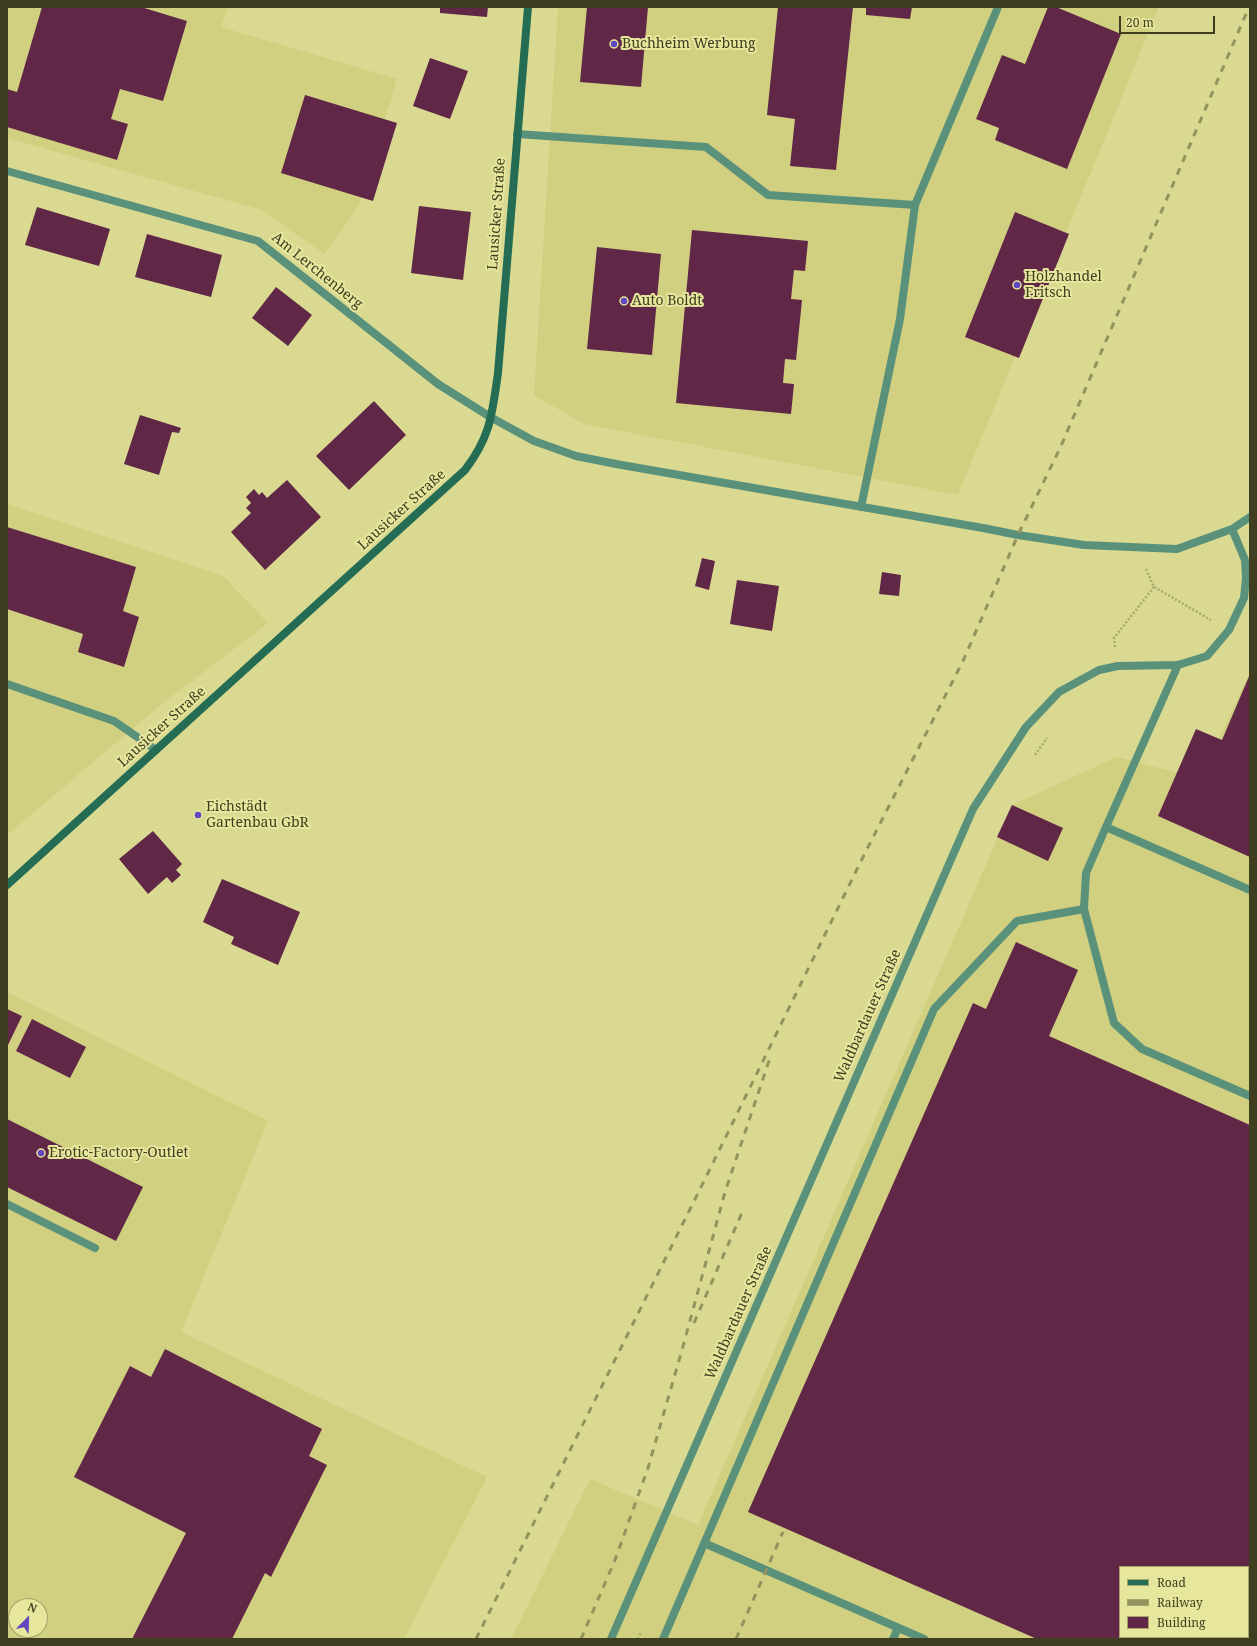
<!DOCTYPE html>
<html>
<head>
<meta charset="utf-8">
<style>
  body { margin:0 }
  #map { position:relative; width:1257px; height:1646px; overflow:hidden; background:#dad991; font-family:"Noto Serif",serif }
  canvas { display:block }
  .frame { position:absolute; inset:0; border:8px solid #3f3e20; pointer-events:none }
  .legend { position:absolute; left:1119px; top:1566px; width:130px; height:72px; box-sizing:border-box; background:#e7e69d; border:1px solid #a4a36b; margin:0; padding:5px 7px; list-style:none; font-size:12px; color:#3f3e20 }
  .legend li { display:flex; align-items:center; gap:8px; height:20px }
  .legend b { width:20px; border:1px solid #a4a36b }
  .north { position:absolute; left:8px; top:1598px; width:40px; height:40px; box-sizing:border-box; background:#e7e69d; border:1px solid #a4a36b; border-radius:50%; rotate:23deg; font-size:11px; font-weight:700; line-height:16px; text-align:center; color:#3f3e20 }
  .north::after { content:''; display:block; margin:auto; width:14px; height:18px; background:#6047c0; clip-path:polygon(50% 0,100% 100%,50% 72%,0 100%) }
  .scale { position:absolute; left:1119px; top:16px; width:96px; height:18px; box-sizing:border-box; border:2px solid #3f3e20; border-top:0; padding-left:5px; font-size:12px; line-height:14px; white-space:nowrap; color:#3f3e20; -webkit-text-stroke:3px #e7e69d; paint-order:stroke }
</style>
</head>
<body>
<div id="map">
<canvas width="1257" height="1646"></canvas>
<div class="frame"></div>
<ul class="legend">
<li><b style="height:5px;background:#246c54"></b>Road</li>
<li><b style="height:5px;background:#94935e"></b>Railway</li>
<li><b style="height:11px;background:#602747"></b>Building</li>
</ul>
<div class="north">N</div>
<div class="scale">20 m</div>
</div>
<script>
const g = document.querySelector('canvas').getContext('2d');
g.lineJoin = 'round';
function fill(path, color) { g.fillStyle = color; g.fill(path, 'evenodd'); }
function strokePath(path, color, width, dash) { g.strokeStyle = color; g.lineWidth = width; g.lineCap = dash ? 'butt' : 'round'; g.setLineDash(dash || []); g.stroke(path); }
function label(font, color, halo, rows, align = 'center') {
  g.font = font + ' "Noto Serif",serif'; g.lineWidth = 4; g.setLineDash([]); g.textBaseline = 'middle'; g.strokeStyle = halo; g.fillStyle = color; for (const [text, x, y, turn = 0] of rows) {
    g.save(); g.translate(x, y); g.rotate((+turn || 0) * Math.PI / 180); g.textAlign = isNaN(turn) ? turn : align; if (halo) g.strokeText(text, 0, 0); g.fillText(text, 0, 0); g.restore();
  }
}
const built = new Path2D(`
  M7,7h221l-7,20 176,52 -39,128 -34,47 -62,-44 -255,-72z
  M558,7h601l-201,488 -374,-71 -50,-29z
  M7,504l216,72 45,47 -105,80 -156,132z
  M1250,672v967h-739l79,-160 108,46 314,-720 105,-48 83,22zM1120,1567h128v70h-128z
  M7,992l261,129 -87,211 306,145 -83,162h-397zM16,1606h24v24h-24z`);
const building = new Path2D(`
  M42,7h99l46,14 -24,80 -43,-12 -9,30 17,5 -11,36 -110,-33v-38l10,3z
  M440,7h48l-1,10 -47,-4z
  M587,7h61l-7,80 -61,-5z
  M778,7h75l-17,163 -46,-4 5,-47 -28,-4z
  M866,7h46l-2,12 -44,-4z
  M1048,7h8l65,27 -54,135 -72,-29 4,-12 -23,-9 26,-64 23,9z
  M430,58l38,13 -18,48 -37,-13z
  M305,95l92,28 -24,78 -92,-28z
  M419,206l52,6 -8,68 -52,-7z
  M37,207l73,22 -11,37 -74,-21z
  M1015,212l54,22 -50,124 -54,-21z
  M692,230l116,11 -3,30 -11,-1 -3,29 11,1 -6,60 -11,-1 -2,24 11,1 -3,30 -115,-11z
  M147,234l75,21 -11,42 -76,-20z
  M597,247l64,7 -9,101 -65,-6z
  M276,287l36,28 -24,31 -36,-28z
  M374,401l32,34 -57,55 -33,-34z
  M140,415l41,13 -2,5 -7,-1 -13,43 -35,-11z
  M287,480l34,37 -56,53 -34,-38 20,-19 -5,-5 5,-5 -5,-6 8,-8 5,6 3,-3 5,6z
  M7,527l129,40 -13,44 16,6 -15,50 -46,-15 5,-18 -76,-25z
  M702,558l13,3 -6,29 -14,-4z
  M882,572l19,3 -2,21 -20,-2z
  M737,580l42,6 -7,45 -42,-7z
  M1250,674v183l-92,-41 38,-87 26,11z
  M1012,805l51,23 -15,33 -51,-24z
  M153,831l29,33 -6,6 5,5 -9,8 -5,-6 -19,17 -29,-35z
  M222,879l78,33 -22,53 -47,-21 3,-7 -31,-15z
  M1016,942l62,28 -29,66 201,89v514h-213l-289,-127 225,-509 13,6zM1120,1567h128v70h-128z
  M7,1009l15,7 -14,29 -1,-1z
  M32,1019l54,28 -16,31 -54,-27z
  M7,1119l136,68 -27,54 -109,-54z
  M165,1349l157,80 -13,27 18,9 -56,112 -6,-4 -33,66h-100l54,-106 -112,-56 56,-111 21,11z`);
const path = new Path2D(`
  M1146,569l8,18 57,33
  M1115,647l-1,-9 40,-51
  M1035,755l12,-17
  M638,1639l3,-7`);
const service = new Path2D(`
  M517,134l189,13 62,48 147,10
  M861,507l39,-188 15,-114 83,-198
  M1178,665l-72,162 144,63
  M7,684l107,37 42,29
  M1106,827l-20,46 -2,36 30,114 28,26 108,47
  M7,1204l88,44
  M704,1543l220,96
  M663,1639l271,-630 83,-88 67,-12
  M893,1639l5,-11`);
const minor = new Path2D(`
  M7,171l251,70 180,143 54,34 42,23 42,15 40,8 367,64 35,7 66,10 93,4 55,-20 18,-12
  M611,1639l362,-830 53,-82 33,-35 40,-22 19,-4 60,-1 29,-9 22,-26 15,-32 2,-20 -1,-18 -13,-31`);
const secondary = new Path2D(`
  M7,885l458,-415c26,-34 27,-56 33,-97l30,-366`);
const rail = new Path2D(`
  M694,1323l50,-115
  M476,1639l234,-470 154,-314 99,-194 55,-126 43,-89 188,-439
  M581,1639l34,-79 33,-92 34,-118 43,-158 45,-134
  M736,1639l47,-107`);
const markers = [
  [614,44,4,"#6047c0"],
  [1017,285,4,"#6047c0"],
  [624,301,4,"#6047c0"],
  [198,815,4,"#6047c0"],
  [41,1153,4,"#6047c0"]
];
const poiNames = [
  ["Buchheim Werbung",622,44],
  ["Holzhandel",1025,277],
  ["Fritsch",1025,293],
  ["Auto Boldt",632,301],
  ["Eichstädt",206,807],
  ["Gartenbau GbR",206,823],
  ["Erotic-Factory-Outlet",49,1153]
];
const streetNames = [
  ["Lausicker Straße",497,214,-86],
  ["Am Lerchenberg",317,271,39],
  ["Lausicker Straße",402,510,-42],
  ["Lausicker Straße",162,727,-42],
  ["Waldbardauer Straße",868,1016,-66],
  ["Waldbardauer Straße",739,1313,-66]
];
fill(built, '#d1cf80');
fill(building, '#602747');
strokePath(path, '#a9a86e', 2.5, [2, 2]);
strokePath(service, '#5a917b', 8);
strokePath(minor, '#5a917b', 8);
strokePath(secondary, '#246c54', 8);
strokePath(rail, '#94935e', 3, [7, 7]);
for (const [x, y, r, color] of markers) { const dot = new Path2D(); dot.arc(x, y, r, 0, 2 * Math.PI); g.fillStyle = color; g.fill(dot); strokePath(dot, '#e7e69d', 1.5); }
label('14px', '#3f3e20', '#e7e69d', poiNames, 'left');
label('14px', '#3f3e20', '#e7e69d', streetNames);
</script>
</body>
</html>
